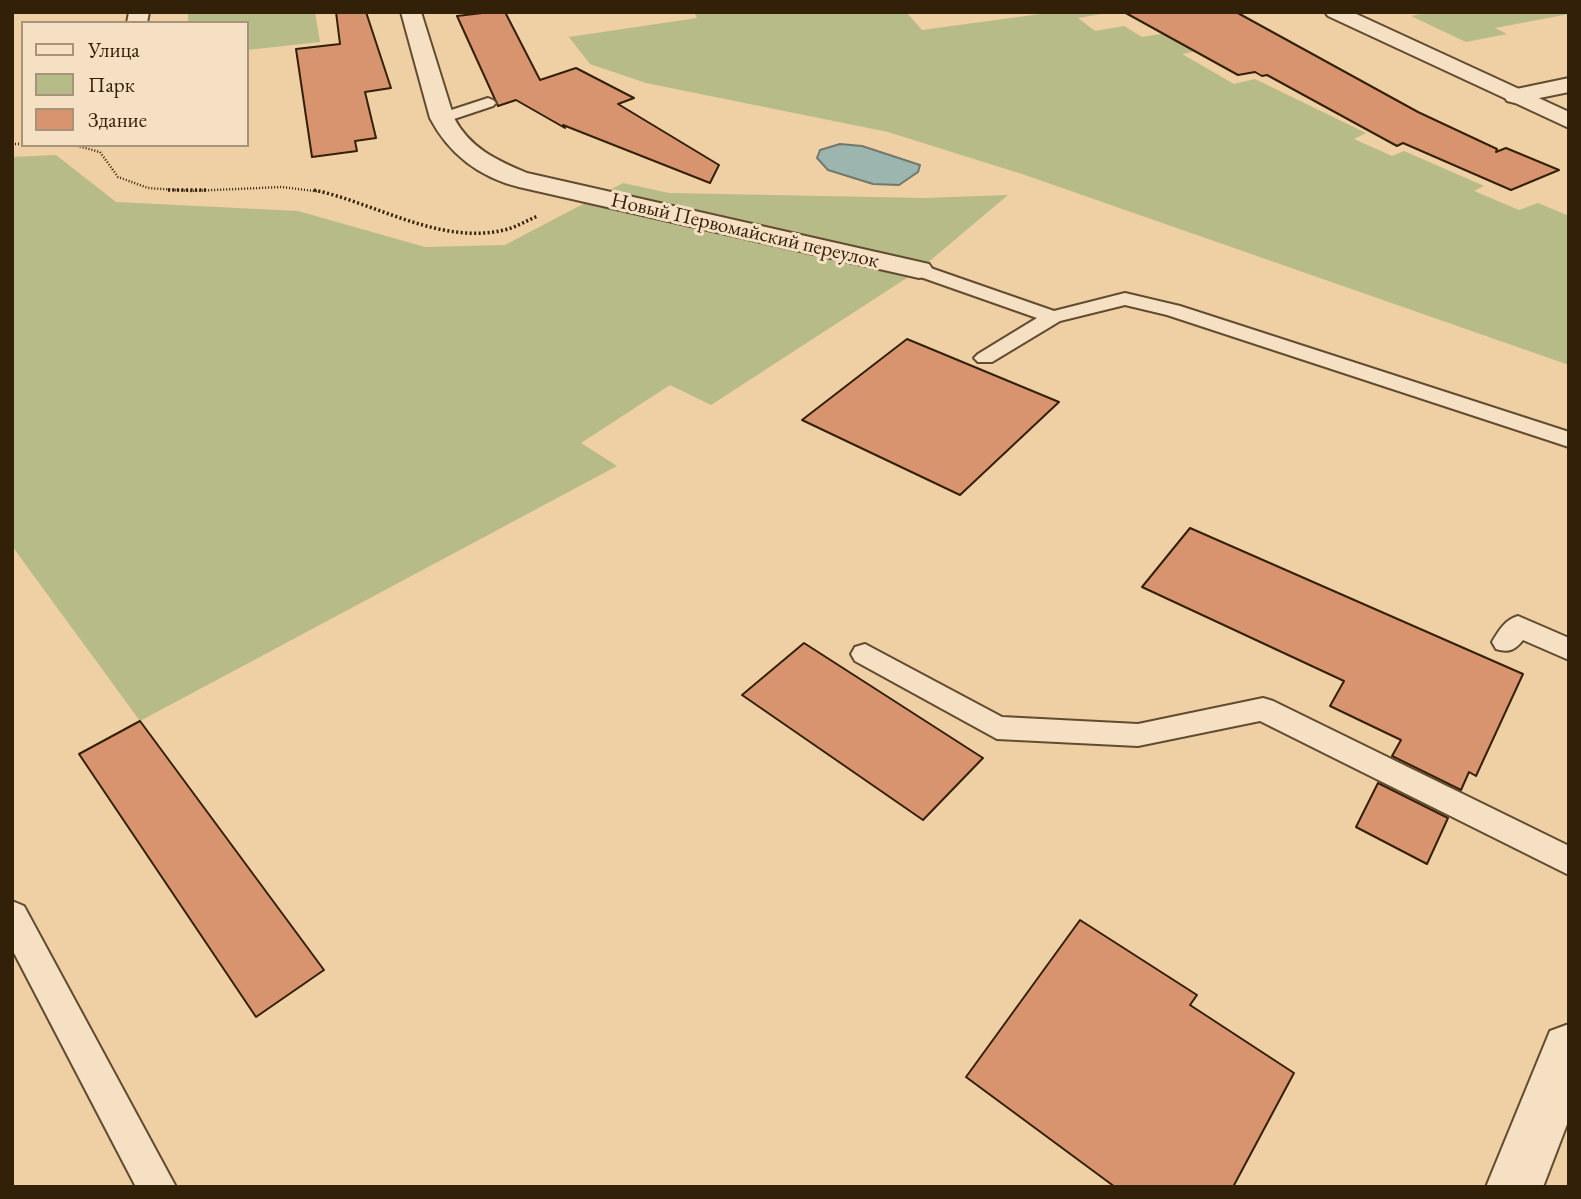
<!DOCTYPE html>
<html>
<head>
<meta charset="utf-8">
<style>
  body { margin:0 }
  #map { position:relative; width:1581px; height:1199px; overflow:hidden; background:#efcfa4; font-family:"EB Garamond",serif }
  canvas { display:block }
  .frame { position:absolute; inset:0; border:14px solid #322008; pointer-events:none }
  .legend { position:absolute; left:21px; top:21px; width:228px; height:126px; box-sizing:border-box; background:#f5e0c4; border:2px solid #a79379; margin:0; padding:9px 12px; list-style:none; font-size:21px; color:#322008 }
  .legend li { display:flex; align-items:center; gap:14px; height:35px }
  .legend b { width:35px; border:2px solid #a79379 }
</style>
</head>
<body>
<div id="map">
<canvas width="1581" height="1199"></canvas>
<div class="frame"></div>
<ul class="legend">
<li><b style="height:9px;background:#f5e0c4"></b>Улица</li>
<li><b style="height:19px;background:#b7bb87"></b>Парк</li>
<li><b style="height:19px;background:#d8946f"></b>Здание</li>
</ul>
</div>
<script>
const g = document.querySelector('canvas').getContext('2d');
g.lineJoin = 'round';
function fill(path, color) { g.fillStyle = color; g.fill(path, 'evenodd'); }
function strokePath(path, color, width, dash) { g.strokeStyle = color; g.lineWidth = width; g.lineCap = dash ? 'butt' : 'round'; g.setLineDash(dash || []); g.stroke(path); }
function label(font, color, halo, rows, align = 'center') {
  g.font = font + ' "EB Garamond",serif'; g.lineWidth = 6; g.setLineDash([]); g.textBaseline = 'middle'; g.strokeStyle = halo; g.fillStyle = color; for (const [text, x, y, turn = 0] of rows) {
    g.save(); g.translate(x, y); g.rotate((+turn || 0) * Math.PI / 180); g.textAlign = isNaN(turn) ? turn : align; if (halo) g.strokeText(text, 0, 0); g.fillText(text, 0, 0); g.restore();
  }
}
const green = new Path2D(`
  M188,12h127l5,30 -73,8v-27h-59z
  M694,12h212l16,18 133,-18h59l-36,6 17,13 29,-5 18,11 37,-6 27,18 -24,5 52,30 21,-5 111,54 -12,6 38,17 12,-5 80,35 -10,5 45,19 19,-7 31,13v149l-544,-190 -137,-43 -242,-49 -56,-19 -21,-27 128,-19z
  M1431,12h138v2l-74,14 12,6 -41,8 -55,-26z
  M56,155l60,47 182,9 127,36 80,-2 118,-62 46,10 256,5 83,-3 -89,75 -208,135 -41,-20 -89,58 36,23 -477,255 -128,-175v-389z`);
const water = new Path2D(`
  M840,144l22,2 58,19 -2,7 -19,13 -26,-1 -45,-14 -11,-12 3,-8z`);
const building = new Path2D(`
  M336,12h30l25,76 -26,4 11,46 -21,3 2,10 -45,6 -16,-108 44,-5z
  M491,12h14l35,68 36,-12 58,30 -16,6 101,61 -9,18 -147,-58 2,3 -49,-28 -18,6 -41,-90z
  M1124,12h112l182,100 79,37 -1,3 10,-4 53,22 -48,20 -108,-47 -6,3 -130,-71 -5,1 -7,-4 -17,3z
  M907,339l152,63 -99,93 -158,-75z
  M1190,528l333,146 -47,102 -7,-4 -8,18 -69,-34 9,-16 -71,-34 14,-25 -202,-94z
  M804,643l179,115 -60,62 -181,-125z
  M140,721l184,249 -68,47 -177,-263z
  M1378,783l70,35 -21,46 -71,-37z
  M1080,920l117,75 -7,10 104,68 -61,114h-118l-149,-110z`);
const pathFar1 = new Path2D(`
  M12,144h11
  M74,145l26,7 18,25 30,11 43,3 91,-4 40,5`);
const path = new Path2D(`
  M168,190h38
  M314,190c62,13 129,57 194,39 10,-3 20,-9 30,-13`);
const service = new Path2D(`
  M488,98l5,2 3,3 -3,3 -51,17 -8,-5 2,-3z
  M919,264l135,47 71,-18 55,13 389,126v15l-402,-132 -42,-10 -65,16 -68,41h-14l-4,-4 4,-4 59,-36 -125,-44 -3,-4z
  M1518,616l51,22v22l-46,-20c-8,10 -14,13 -27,9l-4,-7c7,-12 13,-22 26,-26z
  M865,644l137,73 136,7 125,-26 10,3 296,145v29l-309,-154 -122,25 -141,-7 -142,-78 -4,-7 4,-7z
  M12,901l12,5 152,281h-40l-124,-238z`);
const minor = new Path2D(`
  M129,12h20l-2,11h-20z
  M401,12h20l33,106c16,30 42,42 73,55l402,91 4,6 -4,6 -10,2 -400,-91c-40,-10 -70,-33 -89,-69z
  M1569,78v14l-54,11 -8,-2 -3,-5 3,-5z
  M1569,1024v95l-26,68h-57l64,-156z`);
const tertiary = new Path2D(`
  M1325,12h27l217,100v16l-241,-112z`);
const farStreetnames = [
  ["Новый Первомайский переулок",745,231,13]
];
fill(green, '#b7bb87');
fill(water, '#9cb5af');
strokePath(water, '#72796c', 2);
fill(building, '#d8946f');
strokePath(building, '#322008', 2);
strokePath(service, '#614c2f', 4);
strokePath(minor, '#614c2f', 4);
strokePath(tertiary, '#614c2f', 4);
strokePath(pathFar1, '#322008', 2.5, [1, 2]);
strokePath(path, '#322008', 3.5, [2, 2.5]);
fill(service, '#f5e0c4');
fill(minor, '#f5e0c4');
fill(tertiary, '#f5e0c4');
label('21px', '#322008', '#f5e0c4', farStreetnames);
</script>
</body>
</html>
